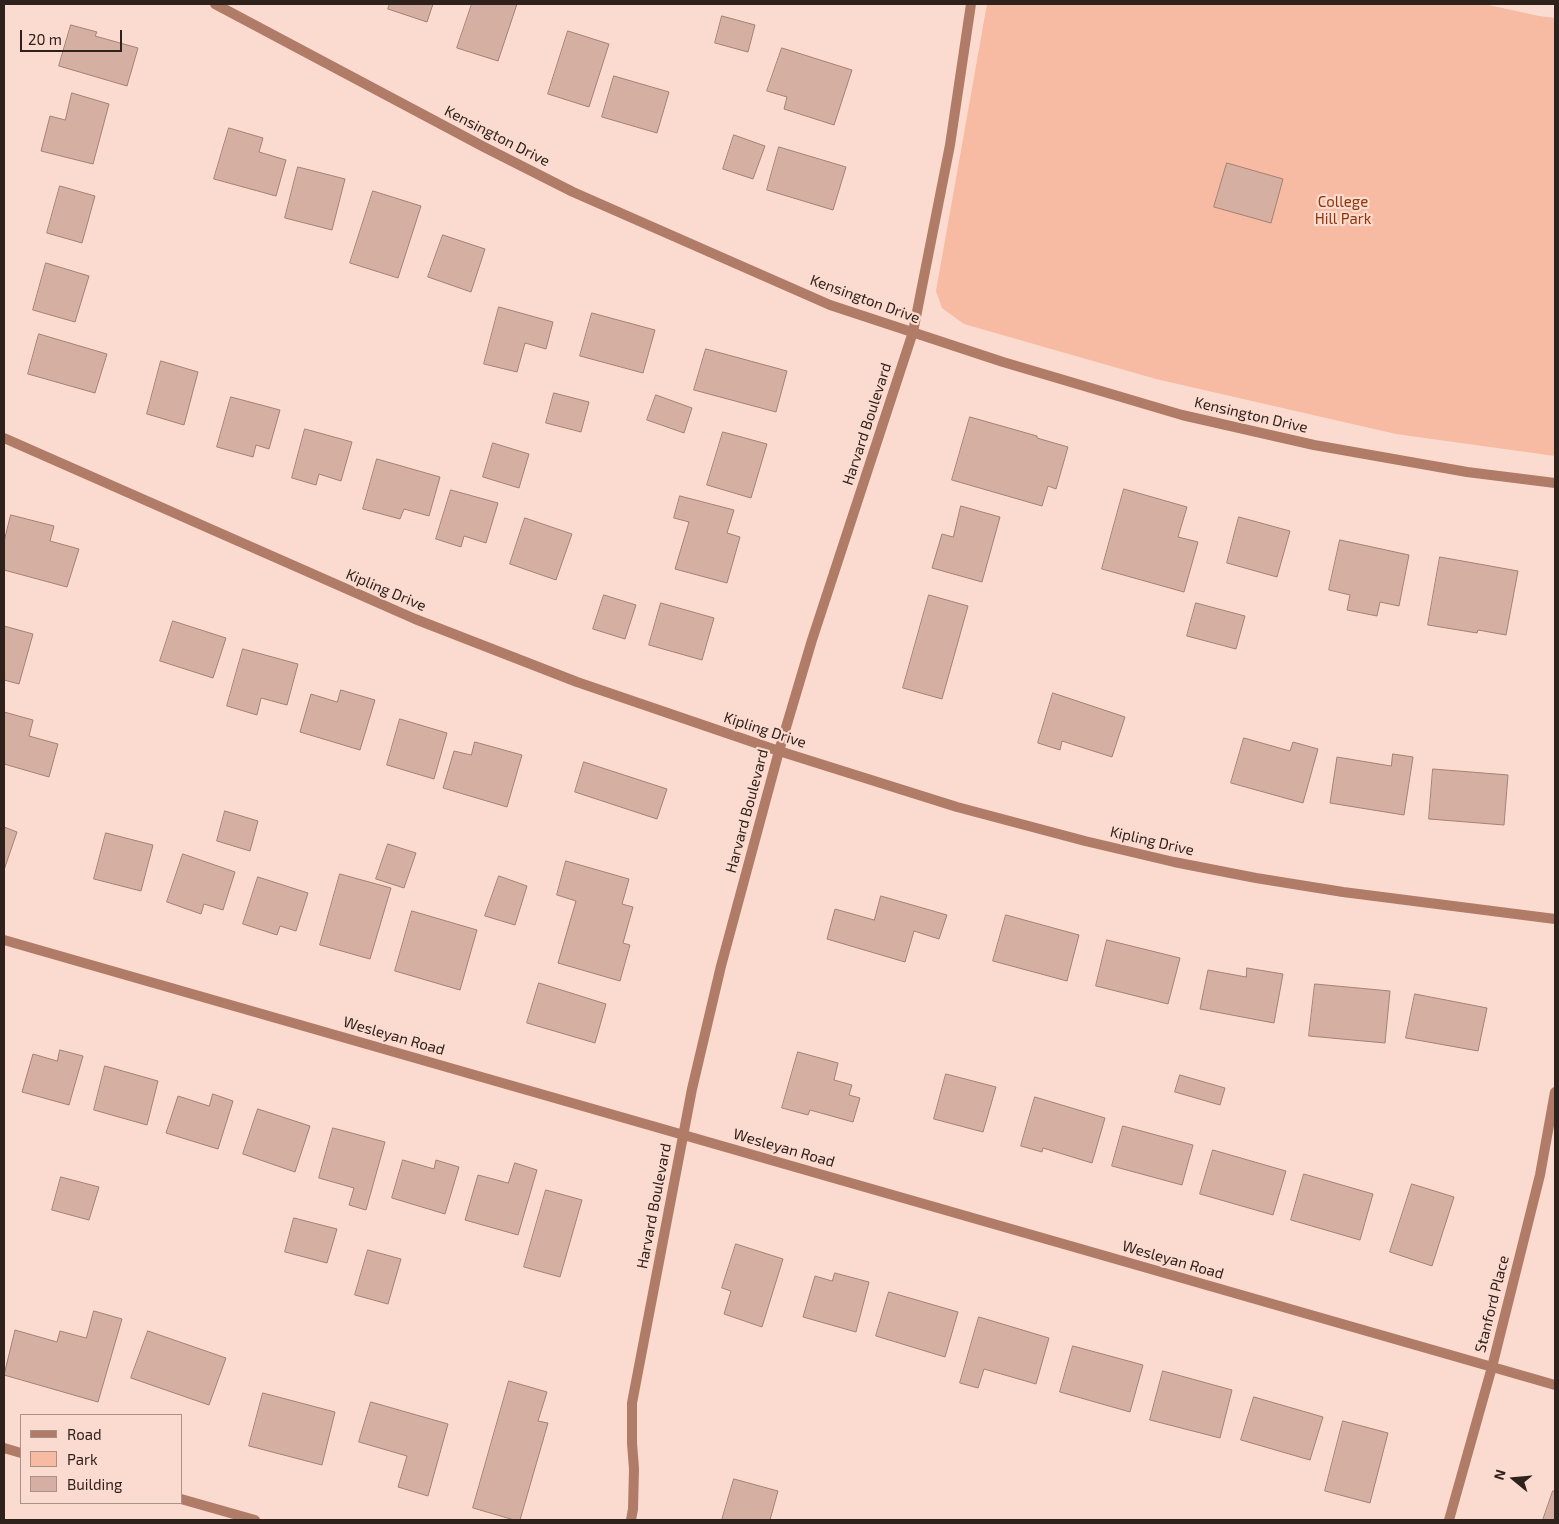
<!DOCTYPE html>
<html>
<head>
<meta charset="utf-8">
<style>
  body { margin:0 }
  #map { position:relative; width:1559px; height:1524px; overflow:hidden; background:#fbdbd0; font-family:"Exo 2",sans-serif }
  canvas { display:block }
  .frame { position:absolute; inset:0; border:5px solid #2f211b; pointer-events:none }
  .legend { position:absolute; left:20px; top:1414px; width:162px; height:90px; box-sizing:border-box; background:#fbdbd0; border:1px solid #a99188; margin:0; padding:6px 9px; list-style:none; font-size:15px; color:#2f211b }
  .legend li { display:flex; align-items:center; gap:10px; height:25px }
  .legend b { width:25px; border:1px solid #a99188 }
  .north { position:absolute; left:1489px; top:1454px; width:50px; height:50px; -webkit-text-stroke:4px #fbdbd0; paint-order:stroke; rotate:287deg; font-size:14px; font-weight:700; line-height:20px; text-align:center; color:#2f211b }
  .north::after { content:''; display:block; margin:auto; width:18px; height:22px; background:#2f211b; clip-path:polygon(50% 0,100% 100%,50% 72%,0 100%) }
  .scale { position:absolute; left:20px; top:30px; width:102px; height:22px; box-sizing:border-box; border:2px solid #2f211b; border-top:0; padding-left:6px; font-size:15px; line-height:18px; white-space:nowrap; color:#2f211b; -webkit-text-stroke:4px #fbdbd0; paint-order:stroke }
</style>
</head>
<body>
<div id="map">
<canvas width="1559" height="1524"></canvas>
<div class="frame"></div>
<ul class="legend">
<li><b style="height:6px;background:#b07b67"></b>Road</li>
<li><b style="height:14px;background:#f7baa2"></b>Park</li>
<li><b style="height:14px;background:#d5afa1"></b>Building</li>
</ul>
<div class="north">N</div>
<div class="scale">20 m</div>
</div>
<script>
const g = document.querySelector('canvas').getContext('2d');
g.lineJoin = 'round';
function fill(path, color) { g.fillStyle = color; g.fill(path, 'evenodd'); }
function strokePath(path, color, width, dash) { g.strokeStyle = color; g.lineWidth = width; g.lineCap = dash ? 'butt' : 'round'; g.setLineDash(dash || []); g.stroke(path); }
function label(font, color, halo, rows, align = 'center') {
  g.font = font + ' "Exo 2",sans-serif'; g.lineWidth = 4.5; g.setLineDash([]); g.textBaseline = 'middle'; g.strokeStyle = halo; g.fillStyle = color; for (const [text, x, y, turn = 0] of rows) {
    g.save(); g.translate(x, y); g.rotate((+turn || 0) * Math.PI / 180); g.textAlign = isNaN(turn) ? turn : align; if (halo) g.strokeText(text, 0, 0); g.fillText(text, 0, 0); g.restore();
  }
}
const green = new Path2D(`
  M987,4h497l55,12 16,2v438l-159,-22 -240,-55 -192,-55 -22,-16 -6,-17z`);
const building = new Path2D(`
  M390,4h43l-6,18 -39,-13z
  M472,4h45l-19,57 -41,-13z
  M722,16l33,9 -7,27 -33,-9z
  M71,25l26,7 -2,4 43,12 -11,38 -68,-20z
  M568,31l41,13 -20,63 -41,-13z
  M782,48l70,22 -18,55 -50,-16 3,-12 -20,-6z
  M614,76l55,16 -12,41 -55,-16z
  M72,93l37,11 -16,60 -52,-13 9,-35 15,4z
  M229,128l34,10 -4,14 27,8 -10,36 -62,-17z
  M734,135l31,11 -12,33 -30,-10z
  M779,147l67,20 -13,43 -66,-20z
  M1227,163l56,16 -12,44 -57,-16z
  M298,167l47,12 -13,51 -47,-12z
  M60,186l35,10 -13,47 -35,-10z
  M373,191l48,15 -23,72 -48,-15z
  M443,235l42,14 -14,43 -43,-15z
  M46,263l43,13 -14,46 -42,-12z
  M499,307l54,15 -7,27 -21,-6 -8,29 -33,-8z
  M592,313l63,17 -12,43 -63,-17z
  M39,334l68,20 -12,39 -67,-19z
  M706,349l81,22 -11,41 -82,-22z
  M161,361l37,11 -14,53 -37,-11z
  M554,393l35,9 -8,30 -35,-9z
  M656,395l36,13 -8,25 -37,-13z
  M231,397l49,13 -11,39 -13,-4 -3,12 -36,-10z
  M970,417l67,19v2l31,9 -12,42 -8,-3 -6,20 -90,-26z
  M305,429l47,13 -11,39 -22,-7 -3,11 -24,-7z
  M723,432l44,12 -16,54 -44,-13z
  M493,443l36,11 -10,34 -36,-11z
  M377,459l63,18 -11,39 -25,-7 -4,10 -37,-10z
  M1124,489l63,18 -9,30 20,5 -14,50 -82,-23z
  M451,490l47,13 -12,40 -22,-7 -3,11 -25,-8z
  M680,496l54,14 -7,23 13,4 -13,46 -52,-14 14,-47 -15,-4z
  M961,506l39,11 -18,65 -50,-14 10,-34 11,3z
  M11,515l43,11 -4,15 29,8 -12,38 -63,-17v-28z
  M1239,517l51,14 -13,46 -50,-14z
  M525,518l47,16 -16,46 -46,-16z
  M1340,540l69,15 -10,51 -19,-4 -3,14 -30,-6 3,-15 -21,-5z
  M1440,557l78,14 -12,64 -28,-5 -1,3 -49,-8z
  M604,595l32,10 -11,34 -32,-10z
  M929,595l39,11 -26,93 -39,-11z
  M661,603l53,15 -12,42 -53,-15z
  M1196,603l49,13 -9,33 -49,-13z
  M173,621l53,17 -13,40 -53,-17z
  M4,626l29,8 -14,50 -15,-4z
  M243,649l55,15 -11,41 -26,-7 -4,17 -30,-9z
  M341,690l34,10 -15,50 -60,-18 11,-38 26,8z
  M1053,693l72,24 -13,40 -50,-16 -2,9 -22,-7z
  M4,712l29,8 -4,16 29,8 -9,33 -45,-13z
  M400,719l47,14 -13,46 -47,-14z
  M1244,738l46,13 3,-9 25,7 -15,54 -72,-20z
  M475,742l47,13 -15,52 -64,-19 11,-37 17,4z
  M1393,754l20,3 -9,58 -74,-12 7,-46 54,9z
  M584,762l83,27 -10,30 -82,-27z
  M1433,769l75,6 -4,50 -75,-6z
  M225,811l33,10 -8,30 -33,-10z
  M4,827l13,5 -13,38z
  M106,833l47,12 -12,46 -47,-12z
  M388,844l28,9 -12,35 -28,-9z
  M183,854l52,18 -12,38 -19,-6 -3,10 -34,-12z
  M566,861l63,18 -7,25 11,3 -10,36 7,2 -10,36 -62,-18 18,-62 -19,-6z
  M340,874l51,14 -21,71 -50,-14z
  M499,876l28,10 -12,39 -30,-9z
  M258,877l50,16 -12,38 -16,-5 -3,9 -34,-11z
  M881,896l66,19 -8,24 -25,-8 -9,31 -78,-23 8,-30 39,11z
  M412,911l65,19 -17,60 -65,-19z
  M1006,915l73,20 -12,46 -74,-20z
  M1107,940l73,18 -12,46 -72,-18z
  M1247,968l36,6 -9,49 -74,-14 8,-39 38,7z
  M539,983l67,21 -11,39 -68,-20z
  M1315,984l75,7 -5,52 -76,-7z
  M1415,994l72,14 -9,43 -72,-13z
  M60,1050l23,6 -14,49 -47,-13 11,-38 24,7z
  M798,1052l40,11 -4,17 18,5 -3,10 11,3 -7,24 -43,-12 -2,5 -26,-7z
  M105,1066l53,15 -11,44 -53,-15z
  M946,1074l50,13 -13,45 -49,-13z
  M1180,1075l45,13 -5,17 -45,-13z
  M213,1094l20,7 -15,48 -52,-16 12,-37 31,10z
  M1035,1097l70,21 -13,45 -49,-15 -1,4 -21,-6z
  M258,1109l52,17 -15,46 -52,-18z
  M1123,1126l70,19 -11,40 -70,-19z
  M333,1128l52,14 -19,68 -17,-5 5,-17 -35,-10z
  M1213,1150l73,21 -13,44 -73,-21z
  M403,1160l31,9 2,-9 23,7 -14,47 -53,-16z
  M515,1163l22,7 -19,65 -53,-15 13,-45 30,8z
  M1304,1174l69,20 -13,46 -69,-20z
  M61,1177l38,10 -10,33 -37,-10z
  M1412,1184l42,13 -22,69 -42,-14z
  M546,1190l36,10 -22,77 -36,-10z
  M294,1218l43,11 -10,34 -42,-11z
  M736,1244l47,15 -21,68 -38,-13 7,-23 -9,-3z
  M368,1250l33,9 -13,45 -33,-9z
  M835,1273l34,9 -13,50 -53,-15 12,-41 17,5z
  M889,1292l69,20 -13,45 -69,-21z
  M94,1311l28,8 -24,83 -94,-27 11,-45 42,12 3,-11 26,7z
  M979,1317l70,21 -13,46 -52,-15 -6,19 -18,-5z
  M148,1331l78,27 -17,47 -78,-27z
  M1073,1346l70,19 -13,47 -70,-20z
  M1163,1371l69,19 -12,48 -70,-18z
  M509,1381l38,11 -9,29 10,2 -28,97h-6l-41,-12z
  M263,1393l72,19 -13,53 -73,-19z
  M1254,1397l69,20 -13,43 -69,-20z
  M371,1402l77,22 -20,72 -30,-9 9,-31 -48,-14z
  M1343,1421l45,12 -18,70 -45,-12z
  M734,1479l44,12 -8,29h-48z
  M1553,1491h2v29h-12z`);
const minor = new Path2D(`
  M215,4l269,143 89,45 257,113 173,57 179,53 132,30 153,27 88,11
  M4,438l411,181 162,63 202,69 178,56 128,34 89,21 82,16 87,14 212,27
  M4,940l1551,445
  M4,1448l17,5
  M181,1499l74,21
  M631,1520l2,-11 1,-40 -2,-26v-40l60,-314 29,-123 58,-215 33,-111 101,-308 37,-187 21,-141
  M1449,1520l43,-153 48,-192 15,-83`);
const streetNames = [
  ["Kensington Drive",497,136,27],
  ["Kensington Drive",865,299,20],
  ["Kensington Drive",1251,415,13],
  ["Harvard Boulevard",867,424,-72],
  ["Kipling Drive",386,590,23],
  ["Kipling Drive",765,730,18],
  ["Harvard Boulevard",747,811,-75],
  ["Kipling Drive",1152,841,13],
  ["Wesleyan Road",394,1036,16],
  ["Wesleyan Road",784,1148,16],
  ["Harvard Boulevard",654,1206,-79],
  ["Wesleyan Road",1173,1260,16],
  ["Stanford Place",1492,1304,-76]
];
const parkNames = [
  ["College",1343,202],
  ["Hill Park",1343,219]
];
fill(green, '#f7baa2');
fill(building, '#d5afa1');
strokePath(building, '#a48173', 1);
strokePath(minor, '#b07b67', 10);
label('15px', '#2f211b', '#fbdbd0', streetNames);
label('15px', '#8e3508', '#fbdbd0', parkNames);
</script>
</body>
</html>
